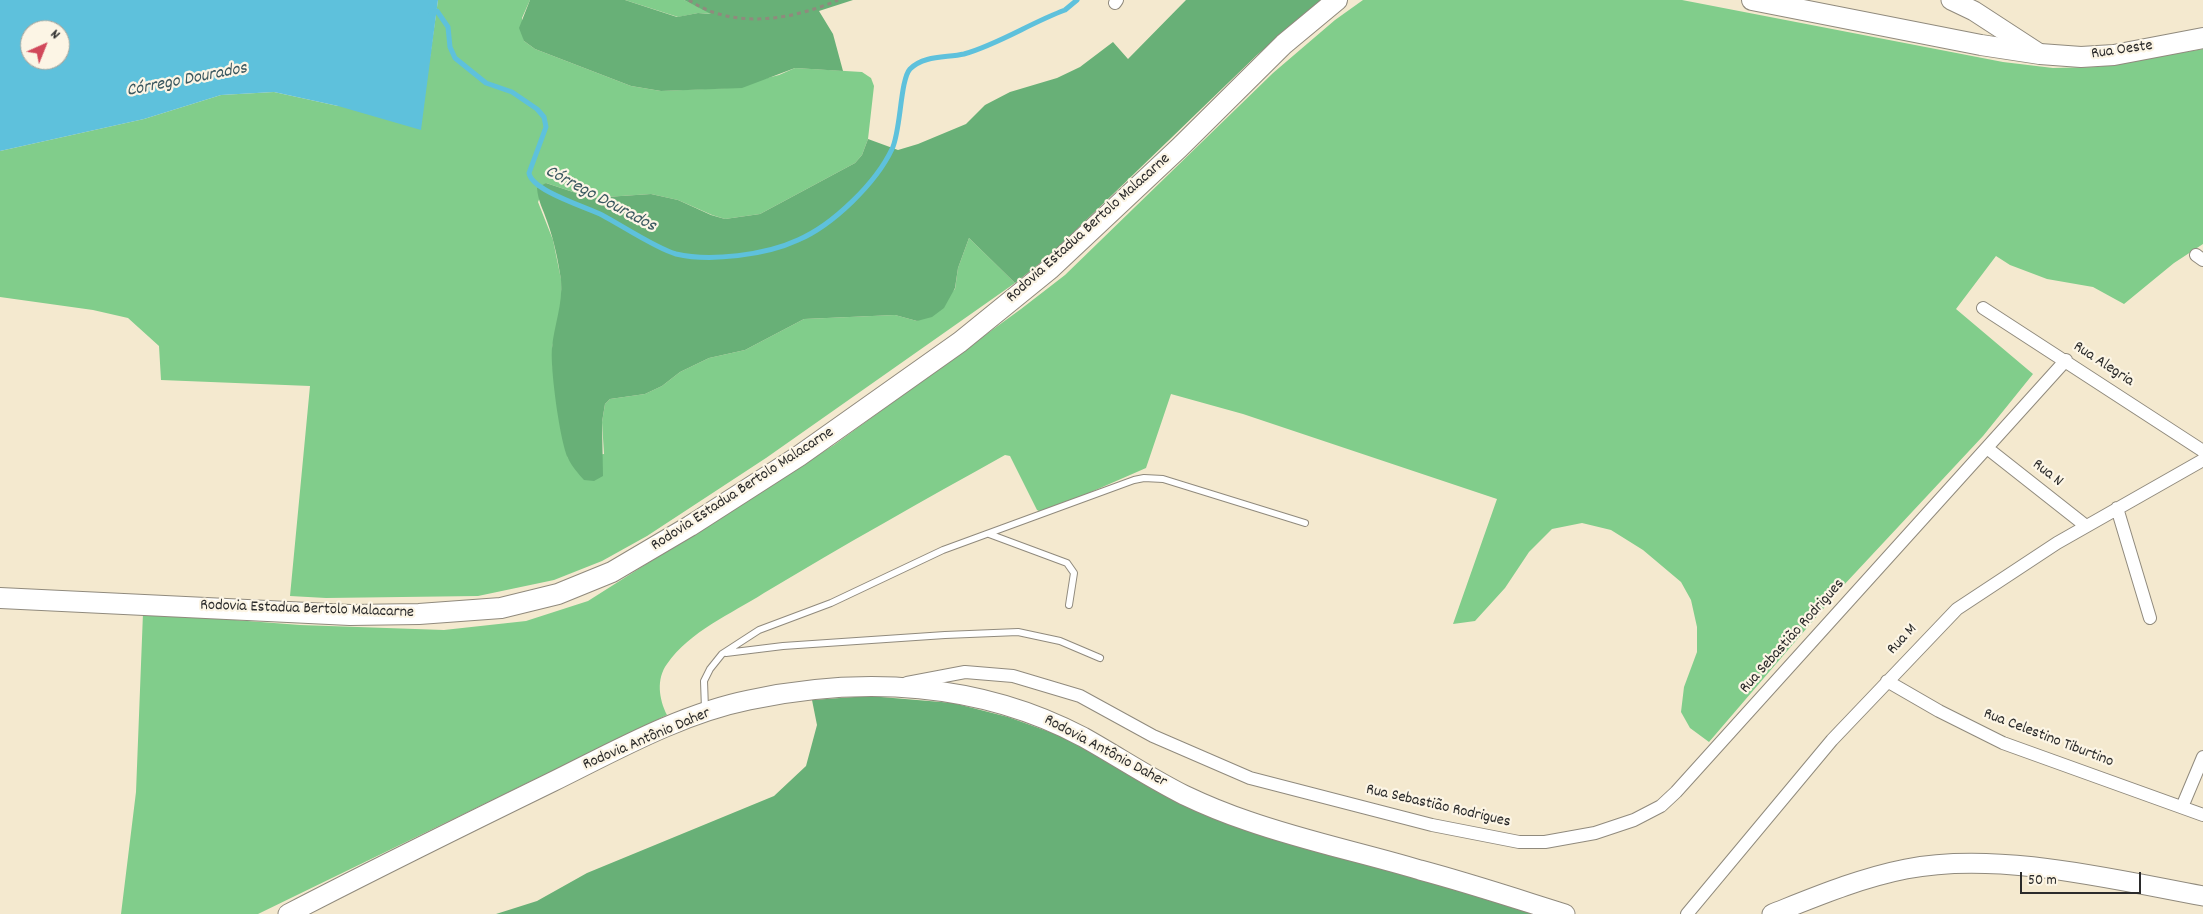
<!DOCTYPE html>
<html>
<head>
<meta charset="utf-8">
<style>
  body { margin:0 }
  #map { position:relative; width:2203px; height:914px; overflow:hidden; background:#f4e9cf; font-family:Dekko,sans-serif }
  canvas { display:block }
  .north { position:absolute; left:20px; top:20px; width:50px; height:50px; box-sizing:border-box; background:#fcf5e5; border:1px solid #a8a49b; border-radius:50%; rotate:44deg; font-size:14px; font-weight:700; line-height:20px; text-align:center; color:#2b2b2b }
  .north::after { content:''; display:block; margin:auto; width:18px; height:22px; background:#d1495b; clip-path:polygon(50% 0,100% 100%,50% 72%,0 100%) }
  .scale { position:absolute; left:2020px; top:872px; width:121px; height:22px; box-sizing:border-box; border:2px solid #2b2b2b; border-top:0; padding-left:6px; font-size:15px; line-height:18px; white-space:nowrap; color:#2b2b2b; -webkit-text-stroke:4px #fcf5e5; paint-order:stroke }
</style>
</head>
<body>
<div id="map">
<canvas width="2203" height="914"></canvas>
<div class="north">N</div>
<div class="scale">50 m</div>
</div>
<script>
const g = document.querySelector('canvas').getContext('2d');
g.lineJoin = 'round';
function fill(path, color) { g.fillStyle = color; g.fill(path, 'evenodd'); }
function strokePath(path, color, width, dash) { g.strokeStyle = color; g.lineWidth = width; g.lineCap = dash ? 'butt' : 'round'; g.setLineDash(dash || []); g.stroke(path); }
function label(font, color, halo, rows, align = 'center') {
  g.font = font + ' Dekko,sans-serif'; g.lineWidth = 4.5; g.setLineDash([]); g.textBaseline = 'middle'; g.strokeStyle = halo; g.fillStyle = color; for (const [text, x, y, turn = 0] of rows) {
    g.save(); g.translate(x, y); g.rotate((+turn || 0) * Math.PI / 180); g.textAlign = isNaN(turn) ? turn : align; if (halo) g.strokeText(text, 0, 0); g.fillText(text, 0, 0); g.restore();
  }
}
const green = new Path2D(`
  M438,0h92l-8,18 2,23 11,8 96,37 30,5 66,-3 52,-13 16,-7 67,4 9,6 3,8 -6,53 -6,16 -7,8 -95,51 -35,5 -13,-4 -34,-15 -27,-6 -60,4 -45,-15 -8,19 15,38 8,39 1,20 -10,49 1,22 15,88 36,-4 -2,-32 3,-18 5,-5 35,-5 17,-8 18,-14 29,-14 36,-8 59,-31 91,-4 22,6 38,-32 3,-21 11,-30 46,45 -249,175 -119,78 -45,25 -48,19 -76,16 -152,2 -36,-2 20,-210 -149,-6 -2,-34 -31,-28 -35,-8 -93,-13v-146l144,-32 77,-24 53,-3 64,14 92,-49z
  M625,0h59l29,14 -15,-1 -20,4z
  M1363,0h319l321,62 50,6 44,-1 106,-18v195l-29,19 -50,41 -31,-17 -46,-8 -37,-14 -14,-9 -40,53 77,65 -50,62 -141,151 -133,155 -19,-14 -9,-16 3,-25 13,-35v-25l-6,-27 -10,-18 -38,-32 -32,-20 -29,-7 -30,6 -23,23 -24,36 -30,33 -22,3 44,-125 -254,-85 -72,-20 -25,74 -103,45 -6,-3 -27,-54 -5,-1c-81,45 -161,90 -241,138 -33,21 -74,38 -97,71 -11,15 -8,35 0,51l-409,199h-137l15,-122 7,-179 157,12 144,5 82,-9 62,-20 246,-156 187,-136 44,-34 208,-202 62,-53z`);
const forest = new Path2D(`
  M530,0h95l52,17 21,-4 13,1 -27,-14h169l-34,11 14,23 10,37 -48,-3 -53,20 -81,3 -30,-5 -96,-37 -11,-8 -5,-13z
  M1186,0h135l-64,55 -208,201 -34,27 -46,-45 -11,30 -3,20 -11,20 -12,9 -15,4 -22,-6 -91,4 -59,31 -36,8 -29,14 -18,14 -17,8 -35,5 -5,5 -3,18 1,54 -9,5 -10,-1c-6,-7 -12,-13 -16,-22 -8,-17 -18,-90 -16,-110 2,-23 11,-43 9,-68 -3,-20 -7,-40 -14,-59 -4,-12 -9,-20 -10,-33l9,-5 45,15 60,-4 27,6 33,15 14,4 35,-5 95,-51 7,-8 6,-16 30,11 20,-6 48,-20 19,-19 25,-13 47,-14 23,-11 33,-25 15,17z
  M869,696l84,7 55,14 53,19 26,12 69,42 395,124h-1055l41,-13 50,-28 187,-77 32,-30 11,-41 -5,-25z`);
const water = new Path2D(`
  M0,0h438l-17,130 -83,-24 -64,-14 -53,3 -77,24 -144,32zM30,30h30v30h-30z`);
const stream = new Path2D(`
  M431,13l6,-2 11,16 2,20 5,11 31,25 26,9 25,17 7,8 2,10 -17,46c3,18 57,34 73,42 19,10 55,34 74,39 34,8 90,1 122,-14 35,-15 78,-57 94,-91 9,-18 8,-69 18,-80 14,-14 36,-11 54,-15 35,-10 66,-31 101,-44l12,-10`);
const path = new Path2D(`
  M689,0c44,30 103,20 149,0`);
const lane = new Path2D(`
  M989,534l78,29 7,10 -5,32
  M726,653l57,-7 162,-11 73,-3 42,9 40,17
  M705,709l-1,-28 6,-12 12,-15 37,-24 72,-27 112,-53 191,-70 10,-2 19,1 142,44`);
const street = new Path2D(`
  M1115,3l2,-3
  M2196,255l7,5
  M1983,308l220,143
  M1987,448l99,78
  M2117,508l33,110
  M1887,681l52,30 64,32 200,72
  M907,683l58,-11 48,4 67,20 73,40 97,42 182,47 87,17h26l50,-9 39,-13 27,-14 15,-14 390,-432
  M2182,807l21,-50
  M1687,914l145,-174 125,-131 100,-66 146,-83`);
const secondary = new Path2D(`
  M1951,0l23,11 66,43
  M288,914c87,-45 176,-89 264,-132 63,-31 128,-68 197,-82 113,-24 230,-18 334,37 34,19 67,41 101,58 21,10 43,19 64,26 57,20 115,32 172,49 49,13 97,29 145,44
  M1772,914c43,-17 88,-36 134,-45 91,-18 205,10 297,27`);
const primary = new Path2D(`
  M1752,0l229,45 59,9 41,3 33,-2 89,-17
  M0,598l350,17 69,-1 82,-6 57,-14 54,-22 78,-46 109,-70 161,-114 90,-73 129,-121 105,-104 53,-44`);
const streetNames = [
  ["Rua Oeste",2122,51,-8],
  ["Rodovia Estadua Bertolo Malacarne",1089,229,-42],
  ["Rua Alegria",2103,365,33],
  ["Rua N",2047,474,38],
  ["Rodovia Estadua Bertolo Malacarne",743,490,-33],
  ["Rodovia Estadua Bertolo Malacarne",307,610,2],
  ["Rua Sebastião Rodrigues",1793,637,-48],
  ["Rua M",1903,640,-47],
  ["Rua Celestino Tiburtino",2048,739,21],
  ["Rodovia Antônio Daher",647,740,-23],
  ["Rodovia Antônio Daher",1105,752,28],
  ["Rua Sebastião Rodrigues",1438,807,13]
];
const waterNames = [
  ["Córrego Dourados",187,81,-11],
  ["Córrego Dourados",600,200,28]
];
fill(green, '#81cd8b');
fill(forest, '#68b077');
fill(water, '#5ec1dc');
strokePath(stream, '#5ec1dc', 5);
strokePath(lane, '#908a7d', 8);
strokePath(street, '#908a7d', 14);
strokePath(secondary, '#908a7d', 21);
strokePath(primary, '#908a7d', 22);
strokePath(path, '#908a7d', 3, [4, 4]);
strokePath(lane, '#fff', 6);
strokePath(street, '#fff', 12);
strokePath(secondary, '#fff', 19);
strokePath(primary, '#fff', 20);
label('16px', '#2b2b2b', '#fcf5e5', streetNames);
label('italic 18px', '#3a5860', '#fcf5e5', waterNames);
</script>
</body>
</html>
